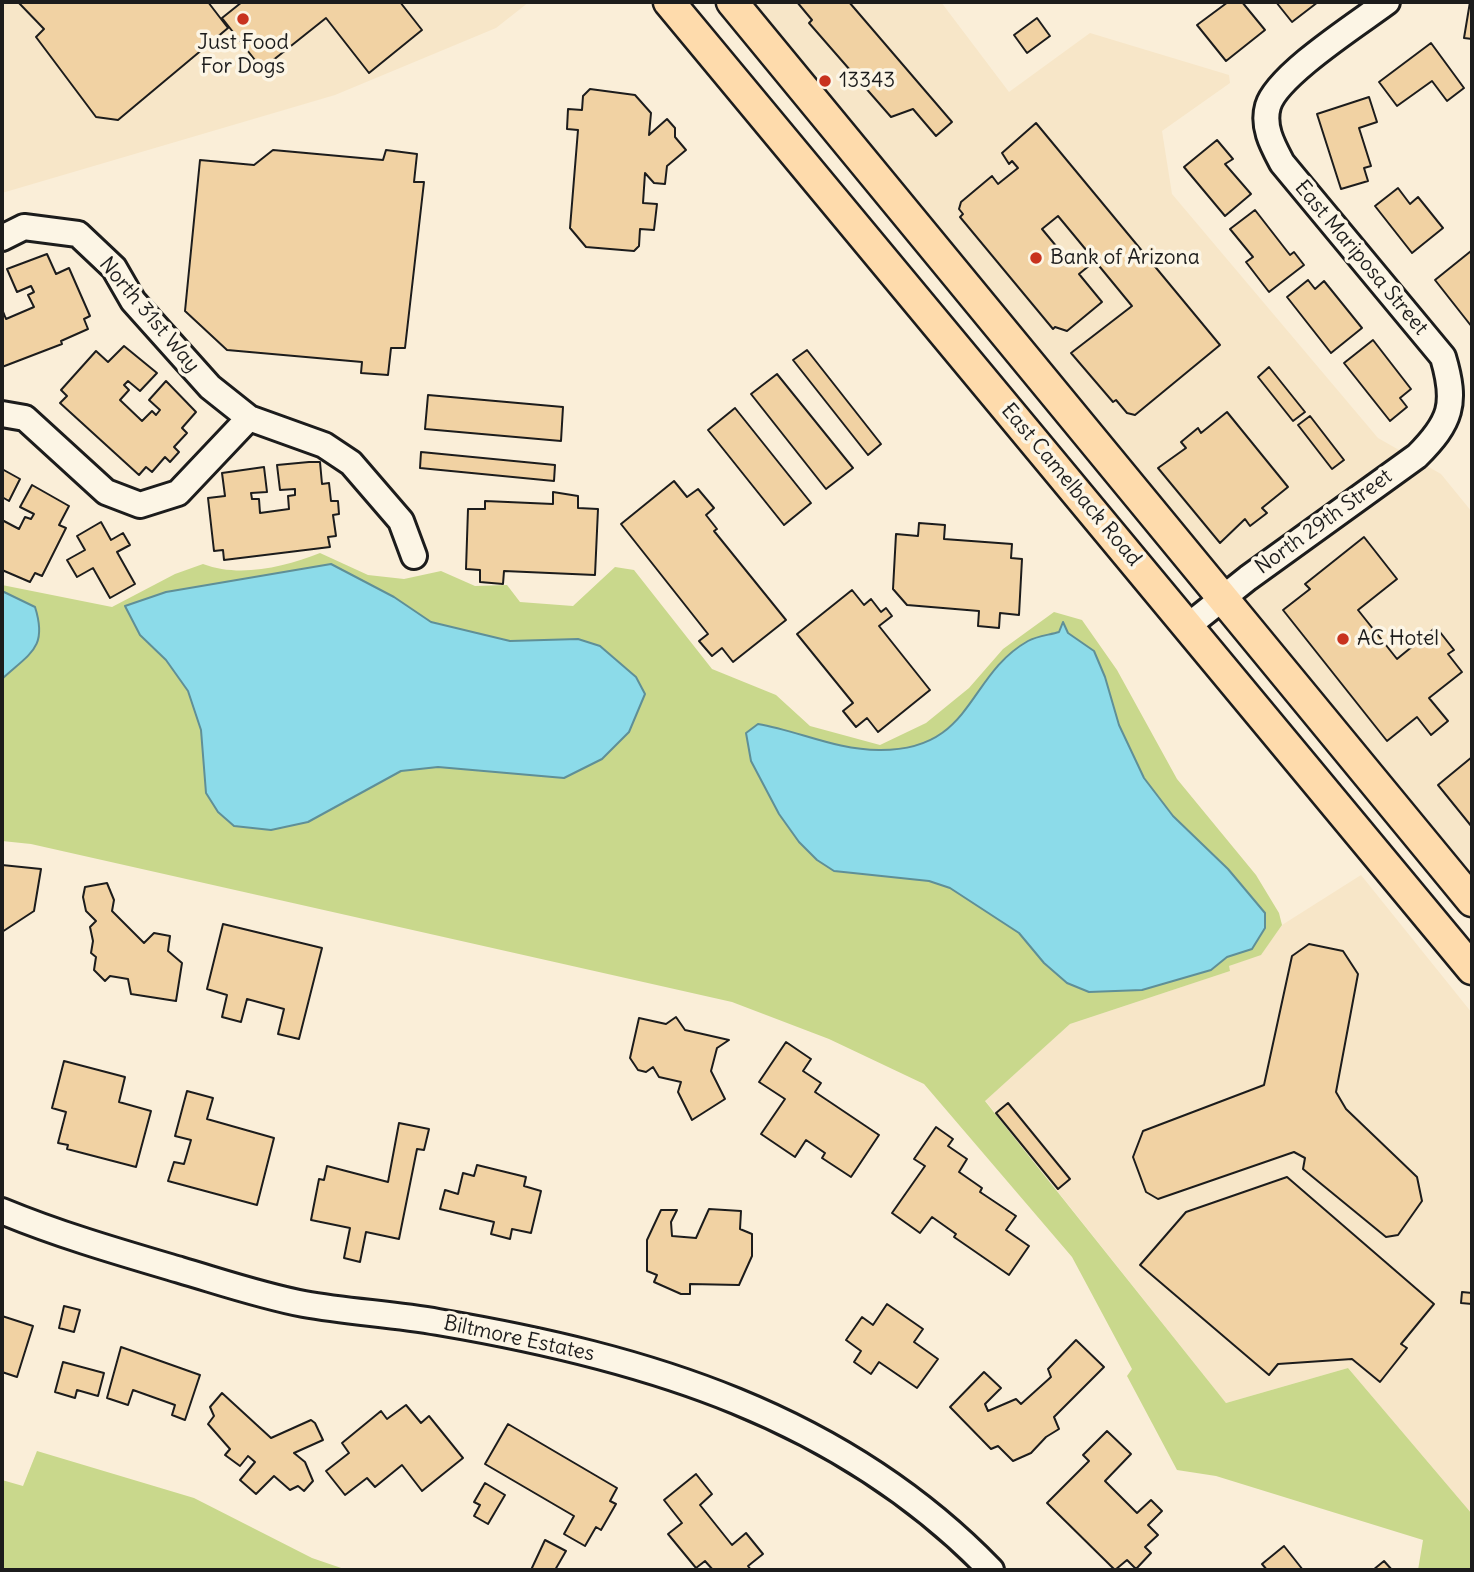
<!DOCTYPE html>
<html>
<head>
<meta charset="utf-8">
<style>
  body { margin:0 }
  #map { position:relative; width:1474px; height:1572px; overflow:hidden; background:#faeed8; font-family:Delius,sans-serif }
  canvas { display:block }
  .frame { position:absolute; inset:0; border:4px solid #1c1c1c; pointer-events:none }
</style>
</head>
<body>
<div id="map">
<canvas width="1474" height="1572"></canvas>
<div class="frame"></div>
</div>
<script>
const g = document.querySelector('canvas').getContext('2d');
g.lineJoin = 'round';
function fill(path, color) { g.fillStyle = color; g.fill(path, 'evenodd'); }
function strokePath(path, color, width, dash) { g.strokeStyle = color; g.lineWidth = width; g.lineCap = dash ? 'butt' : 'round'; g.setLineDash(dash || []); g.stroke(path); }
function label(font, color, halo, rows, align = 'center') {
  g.font = font + ' Delius,sans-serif'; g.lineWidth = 7; g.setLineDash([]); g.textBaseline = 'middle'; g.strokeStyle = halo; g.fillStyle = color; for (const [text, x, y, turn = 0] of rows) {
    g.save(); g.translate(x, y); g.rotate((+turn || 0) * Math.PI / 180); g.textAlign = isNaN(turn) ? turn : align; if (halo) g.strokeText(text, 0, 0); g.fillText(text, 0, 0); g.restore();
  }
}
const built = new Path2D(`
  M2,2h527l-33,26 -161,67 -333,98z
  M751,2h190l68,90 81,-59 139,42 1,8 -68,48 10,63 206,244 63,36 31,38v367z
  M1361,875l111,138v501l-124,-146 -122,35 -241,-303 85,-76 159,-53v-5l32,-12 21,-29z`);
const green = new Path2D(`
  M320,553l48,22 36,4 37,-8 34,15 32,-1 13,17 53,4 42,-39 19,3 78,99 64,26 34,31 70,19 46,-22 43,-35 34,-39 51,-37 28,8 35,50 60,109 79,96 23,38 3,12 -21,30 -32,11 1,5 -160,53 -85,77 241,302 122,-35 124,146v56h-54l5,-30 -207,-64 -39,-6 -50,-94 5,-7 -60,-112 -148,-173 -95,-45 -97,-37 -701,-158 -29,-3v-256l110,22 63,-33 28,-10c37,14 81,3 117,-11z
  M37,1451l157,47 118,60 35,12h-345v-90l21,6z`);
const water = new Path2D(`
  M331,564l63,33 37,25 79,19 68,-2 22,7 36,31 9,17 -16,38 -27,27 -38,19 -126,-11 -37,4 -93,51 -37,8 -37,-4 -16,-14 -12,-19 -5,-63 -13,-39 -22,-31 -26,-25 -15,-29 41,-14z
  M2,591l33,16c13,41 -5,46 -33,72z
  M1063,622l5,11 26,18 11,26 14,48 25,53 29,38 55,53 37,44v15l-13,21 -25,8 -16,13 -69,20 -53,2 -22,-9 -23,-20 -25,-30 -69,-45 -21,-7 -95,-10 -17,-11 -18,-18 -20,-28 -28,-53 -5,-28 12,-9c41,7 78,26 121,26 95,1 87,-74 149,-109 9,-5 21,-6 31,-9z`);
const building = new Path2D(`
  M18,2h190l20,26 -110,92 -22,-3 -60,-80 8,-8z
  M242,2h158l22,28 -53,43 -43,-55 -64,51 -40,-51z
  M797,2h52l103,120 -16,14 -23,-27 -22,8 -82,-94 3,-3z
  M1228,2h14l23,28 -39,31 -29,-36z
  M1276,2h42l-26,20z
  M1470,2h2v37l-8,-1z
  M1037,18l13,18 -23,17 -13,-18z
  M1431,43l33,45 -17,13 -15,-20 -35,25 -18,-24z
  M590,89l45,6 16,18 -2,22 18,-16 8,9v9l11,13 -19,16 -2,18 -11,-1 -9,-10 -2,30 14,1 -3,26 -14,-1 -1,17 -5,5 -48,-4 -16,-19 8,-98 -11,-1 1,-20 14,1 1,-14z
  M1369,97l8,25 -18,6 12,38 -7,2 4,13 -27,8 -24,-75z
  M1036,123l184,222 -85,70 -8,-2 -11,-13 -3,2 -42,-49 61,-47 -37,-45 -16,13 23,28 -35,29 -12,-4 -2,2 -93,-112 3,-3 -4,-5 2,-7 31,-26 6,8 20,-16 -6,-7 -3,3 -7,-11zM1058,216l29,35 -5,4 -3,-4 -7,5 4,4 -5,4 -29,-35z
  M1217,140l16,19 -8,5 26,30 -26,22 -41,-49z
  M273,150l110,10 3,-10 31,4 -3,28h10l-19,166h-14l-3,27 -27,-2 1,-11 -135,-12 -42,-39 15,-151 54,5z
  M1398,188l12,16 8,-7 25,31 -31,25 -37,-47z
  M1255,210l35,45 4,-3 10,13 -35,27 -23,-30 7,-5 -23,-28z
  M1471,251l1,1v75l-37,-47z
  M47,254l9,20 13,-6 21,48 -6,3 4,10 -27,12 1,3 -60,23v-58l4,10 28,-12 -6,-12 6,-3 -3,-6 -14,6 -10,-23z
  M1308,280l7,9 9,-8 38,47 -31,25 -44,-56z
  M1373,340l38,49 -11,9 7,9 -17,14 -46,-58z
  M124,346l33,27 -17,18 -12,-10 -4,4 5,5 -9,10 22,21 10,-10 4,4 4,-5 -11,-10 17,-19 30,31 -14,16 5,5 -13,14 5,5 -9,10 -5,-5 -13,15 -6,-5 -7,8 -79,-72 7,-7 -6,-6 35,-39 12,11z
  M807,350l74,94 -13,11 -75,-95z
  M1269,367l36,45 -12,9 -35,-44z
  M777,374l76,94 -27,21 -75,-95z
  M428,395l135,12 -2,34 -136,-12z
  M735,408l76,95 -27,22 -76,-95z
  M1227,412l61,75 -26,21 5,5 -17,13 -5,-7 -25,24 -62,-75 28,-20 -5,-6 17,-14 3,5z
  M1310,416l34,44 -12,9 -34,-44z
  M421,452l134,13 -1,16 -134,-13z
  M309,462h11l2,22 7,-1 2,18h7l1,13 -6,1 3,21 -8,1 2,10 -106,13 -1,-10 -9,1 -6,-53 17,-2 -3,-23 42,-6 3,25 -16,1 1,6h7l1,14 29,-4 -1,-13 7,-1v-6l-15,1 -3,-25z
  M2,469l18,10 -11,22 -7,-4z
  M674,481l13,16 11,-8 16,19 -8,7 11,14 -3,2 72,89 -53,42 -11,-14 -10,8 -13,-15 9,-7 -87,-110z
  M32,485l37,21 -10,19 7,3 -24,48 -7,-3 -5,9 -28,-12v-50l17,9 6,-12 6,2 3,-5 -14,-7z
  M553,492l25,4v12l20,1 -3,66 -91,-4 -1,13 -23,-2v-12l-14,-1 2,-60h17v-8l68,3z
  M101,522l10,18 12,-7 7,12 -13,7 18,32 -25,14 -17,-30 -16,9 -10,-17 18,-10 -8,-14z
  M919,523l26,2 -1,14 68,5 -1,14 11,1 -3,56 -19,-2 -1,15 -21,-2 1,-15 -72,-6 -14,-16 3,-55 22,2z
  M1364,537l33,42 -39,31 39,49 39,-32 18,23 -6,4 14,18 -33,26 19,23 -17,14 -14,-18 -30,24 -104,-131 27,-21 -5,-5z
  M852,590l12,15 7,-6 10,13 5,-4 6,8 -13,10 51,64 -52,42 -11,-14 -11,9 -13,-16 10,-8 -56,-69z
  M1472,757v70l-34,-42z
  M2,865l39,4 -7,42 -32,21z
  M107,883l7,17 -2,11 32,32 10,-10 16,3 -2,15 14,12 -6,38 -45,-7 -3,-15 -18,-3 -5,5 -11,-11 2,-13 -5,-4 2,-12 -3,-14 6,-6 -10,-10 -3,-14 2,-10z
  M223,924l99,24 -23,91 -21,-5 6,-25 -37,-10 -6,23 -19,-5 5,-22 -20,-6z
  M1309,944l34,7 15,23 -22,118 10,17 71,68 5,24 -24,34 -12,2 -83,-68 2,-11 -11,-6 -136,47 -12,-7 -13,-35 10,-26 121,-46 28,-129z
  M676,1017l9,13 44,10 -12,8 -6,23 14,28 -33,21 -14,-28 3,-10 -22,-5 -6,-10 -7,5 -8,-2 -8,-12 9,-40 27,6z
  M786,1042l25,17 -8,12 18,12 -6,9 64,43 -28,42 -29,-19 3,-5 -19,-13 -11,17 -34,-23 24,-35 -26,-17z
  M64,1061l61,16 -6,25 32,9 -15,56 -69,-18 1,-4 -10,-2 8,-31 -14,-4z
  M187,1091l26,7 -6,21 67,19 -17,67 -89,-24 6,-19 10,2 7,-24 -16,-4z
  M1008,1103l62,76 -12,10 -62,-76z
  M399,1123l30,6 -5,21 -7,-1 -18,90 -33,-7 -6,30 -16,-4 6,-30 -39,-8 8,-41 5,1 3,-14 61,16z
  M936,1127l17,12 -5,7 19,13 -8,13 23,16 -2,4 36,24 -10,14 23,16 -20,29 -55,-38 2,-3 -24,-17 -12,16 -28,-20 33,-47 -11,-7z
  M477,1165l49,12 -2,9 17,5 -10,42 -19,-4 -2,10 -19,-5 3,-12 -54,-13 5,-19 13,4 5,-21 11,3z
  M1287,1177l147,127 -33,40 6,4 -27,34 -28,-23 -74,5 -9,11 -129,-110 46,-53z
  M709,1209l32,2 -1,18 12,5v22l-13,29 -49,-1v10h-9l-27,-12 3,-7 -10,-4v-31l14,-30h16l-6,12 1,14 24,2z
  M1462,1292l10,1v11l-11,-1z
  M887,1304l36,25 -9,13 24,17 -21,29 -38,-26 -8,12 -17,-12 7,-11 -15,-11 16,-23 11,8z
  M64,1306l16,4 -6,22 -15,-4z
  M2,1316l31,10 -16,51 -15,-5z
  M1076,1340l28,27 -50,50 5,12 -13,8 -15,16 -18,8 -15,-15 -7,3 -41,-42 34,-35 17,16 -16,16 3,7 28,-12 5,5 30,-27 -3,-8z
  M121,1347l79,28 -15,45 -13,-5 3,-10 -42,-15 -5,15 -21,-7z
  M63,1362l41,11 -6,23 -21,-6 -2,8 -20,-6z
  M222,1393l49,45 40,-18 4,3 8,17 -29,13 11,9 8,19 -9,10 -6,-5 -8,4 -16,-14 -18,18 -16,-14 15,-18 -7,-6 -8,10 -15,-11 5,-6 -22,-25 6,-8 -4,-9z
  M406,1405l15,18 8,-7 34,42 -41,33 -20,-26 -27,22 -8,-9 -22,17 -19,-24 23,-18 -7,-10 39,-32 6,8z
  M508,1424l109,64 -7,13 6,3 -15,26 -5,-3 -11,19 -21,-12 10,-18 -89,-52z
  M1107,1431l24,23 -26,27 32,32 14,-13 11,11 -14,14 10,10 -13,12 6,6 -15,16 -9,-9 -12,10 -68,-67 42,-42 -6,-6z
  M696,1474l16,20 -12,11 32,40 14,-12 17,21 -15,12 3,4h-38l-8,-9 -9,7 -28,-34 14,-11 -18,-23z
  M485,1483l20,12 -17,29 -14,-8 6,-11 -6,-3z
  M545,1540l21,11 -11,19h-24z
  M1284,1546l19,24h-36l-5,-6z
  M1384,1561l8,9h-19z`);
const minor = new Path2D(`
  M2,238l22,-11 54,7 36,34 19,33 77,86 39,31 75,27 27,18 50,58 13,35
  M2,414l23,4 81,74 34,13 38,-12 71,-75
  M1188,626l60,-48 169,-122c34,-34 40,-52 26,-99l-161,-194c-9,-17 -20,-36 -14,-57 9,-31 91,-83 119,-104
  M2,1211c58,24 117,41 178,59 41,12 82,26 124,34 44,8 90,10 134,18 207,35 403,93 553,248`);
const major = new Path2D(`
  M669,2l803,967
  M732,2l740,899`);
const markers = [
  [243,19,7,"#c8321e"],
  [825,81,7,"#c8321e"],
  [1036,258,7,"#c8321e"],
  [1343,639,7,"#c8321e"]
];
const poiNames = [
  ["Just Food",243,43,"center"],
  ["For Dogs",243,67,"center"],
  ["13343",839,81],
  ["Bank of Arizona",1050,258],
  ["AC Hotel",1357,639]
];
const streetNames = [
  ["East Mariposa Street",1361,258,50],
  ["North 31st Way",149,315,50],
  ["East Camelback Road",1071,485,50],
  ["North 29th Street",1324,522,-36],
  ["Biltmore Estates",519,1339,12]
];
fill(built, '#f7e6c8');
fill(green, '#c9d88c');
fill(water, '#8cdbe9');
strokePath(water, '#5f8f97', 2);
fill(building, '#f1d2a3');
strokePath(building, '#1c1c1c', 2);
strokePath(minor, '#1c1c1c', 30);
strokePath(major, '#1c1c1c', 35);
strokePath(minor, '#fcf5e5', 24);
strokePath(major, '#fedbac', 30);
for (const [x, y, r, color] of markers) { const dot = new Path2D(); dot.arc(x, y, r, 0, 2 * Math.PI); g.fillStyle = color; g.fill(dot); strokePath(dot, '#fcf5e5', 2.5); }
label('21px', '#1c1c1c', '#fcf5e5', poiNames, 'left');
label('21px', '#1c1c1c', '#fcf5e5', streetNames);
</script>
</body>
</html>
